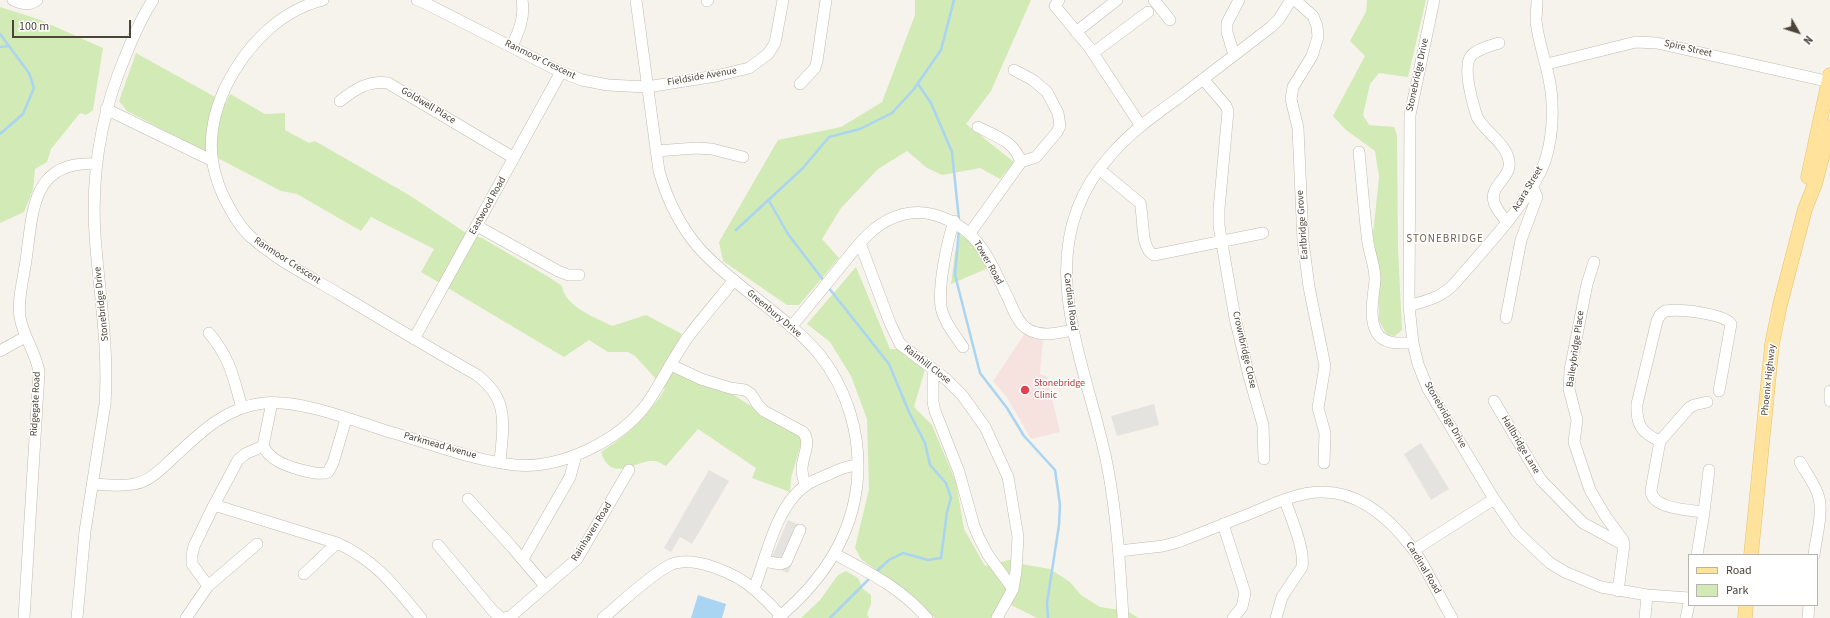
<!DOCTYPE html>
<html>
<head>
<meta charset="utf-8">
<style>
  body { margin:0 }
  #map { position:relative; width:1830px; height:618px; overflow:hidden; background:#f6f3ec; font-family:"Source Sans 3",sans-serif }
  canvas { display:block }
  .legend { position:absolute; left:1688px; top:554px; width:130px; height:52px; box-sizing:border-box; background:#fff; border:1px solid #b7b4b0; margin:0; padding:5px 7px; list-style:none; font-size:12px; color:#4b4439 }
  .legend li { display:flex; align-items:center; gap:8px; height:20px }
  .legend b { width:20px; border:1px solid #b7b4b0 }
  .north { position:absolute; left:1778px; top:12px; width:40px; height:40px; -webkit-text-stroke:3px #fff; paint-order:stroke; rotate:129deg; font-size:11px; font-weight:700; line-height:16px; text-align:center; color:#4b4439 }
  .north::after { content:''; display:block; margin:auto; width:14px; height:18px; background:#4b4439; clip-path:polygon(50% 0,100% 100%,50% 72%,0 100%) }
  .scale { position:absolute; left:12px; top:20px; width:119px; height:18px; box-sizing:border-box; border:2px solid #4b4439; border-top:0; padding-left:5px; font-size:12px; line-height:14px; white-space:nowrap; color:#4b4439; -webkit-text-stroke:3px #fff; paint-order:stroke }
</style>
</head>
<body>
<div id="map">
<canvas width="1830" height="618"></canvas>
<ul class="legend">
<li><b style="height:5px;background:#ffe39c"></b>Road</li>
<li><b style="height:11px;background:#d2eab5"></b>Park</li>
</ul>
<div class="north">N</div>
<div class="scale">100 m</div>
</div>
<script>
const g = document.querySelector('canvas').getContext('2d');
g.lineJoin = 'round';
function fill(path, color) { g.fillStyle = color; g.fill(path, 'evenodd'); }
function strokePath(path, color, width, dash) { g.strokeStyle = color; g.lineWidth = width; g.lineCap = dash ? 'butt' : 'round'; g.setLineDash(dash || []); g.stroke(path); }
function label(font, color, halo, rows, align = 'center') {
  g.font = font + ' "Source Sans 3",sans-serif'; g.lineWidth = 3; g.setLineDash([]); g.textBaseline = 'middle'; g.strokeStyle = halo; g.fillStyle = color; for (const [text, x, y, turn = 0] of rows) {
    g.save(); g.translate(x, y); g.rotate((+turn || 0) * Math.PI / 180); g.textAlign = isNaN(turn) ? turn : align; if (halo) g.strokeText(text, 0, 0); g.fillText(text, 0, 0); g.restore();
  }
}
const medical = new Path2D(`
  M1025,333l18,8 -3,33 7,2 13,56 -29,7 -23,-40 -15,-18z`);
const green = new Path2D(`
  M915,0h116l-40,91 -25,33 48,38 -14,17 -20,-11 -38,7 -15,-7 -20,-17 -29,18 -37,39 -19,31 17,19 -40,47h-12l-64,-44 -4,-19 59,-102 63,-13 41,-25 33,-87z
  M1367,0h59l-18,77 -29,-4 -9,11 -7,31 6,10 25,2 3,8 1,113 4,82 -7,6 -8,-1 -8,-14v-37l-6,-50 6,-57 -4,-26 -29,-21 -13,-14 32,-60 -15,-15 16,-29z
  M0,7l38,12 65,29 -10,62 -7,5 -6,-2 -29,36 -4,13 -12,7 -2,21 -9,22 -24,11z
  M136,53l90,50 4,-9 35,20 20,-1v17l24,13 6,-2 94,54 57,38 16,5 70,41 10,7c3,21 33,31 50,40l34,-11 36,19 -15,30 36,18 31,13 32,21 37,21 -12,41 -1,14 -38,-14 4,-10 -58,-39 -32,37c-4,-2 -8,-5 -12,-5 -18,-2 -42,24 -53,-9 27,-17 47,-36 64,-63l-30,-33 -7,-4h-20l-19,-12 -25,17 -143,-85 13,-23 -63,-32 -10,14 -64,-37 -16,-3 -154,-80 -8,-10z
  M960,235l9,5 19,28 -37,16 4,-31z
  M856,267l34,82h12l23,20 -11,38 18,18 24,57 8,47 21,37 28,-7 -4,28 -18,31h-56l-24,-23 -50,-36 -6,-11 14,-59 -2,-70 -16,-43 -21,-34 -23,-18z
  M1021,564l29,5 20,13 11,13 19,12 27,4 12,7h-102l-28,-14z
  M846,571l12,7 5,11 8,6v9l-4,10 2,4h-68l19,-18 18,-25z`);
const parking = new Path2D(`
  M1154,404l5,21 -42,11 -6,-20z
  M1421,443l28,46 -18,11 -27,-46z
  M709,470l20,11 -37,63 -12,-7 -9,15 -7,-4z
  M788,520l19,8 -19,45 -12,-5 -5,-9z`);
const water = new Path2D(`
  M698,595l28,9 -4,14h-31z`);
const stream = new Path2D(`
  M0,34l29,39 5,15 -11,26 -23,20
  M0,47l9,-1
  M918,84l13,19 21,49 7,68
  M769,201l19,33 36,47
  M959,229l-4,46 25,98 27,35 17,28 31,34 5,35 -1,20 -12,78 1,15
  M736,230l67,-62 26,-31 31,-8 32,-16 22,-24 27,-39 13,-50
  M828,287l61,77 20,48 16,31 5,22 16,18 5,15 -4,14 -6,46 -13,2 -25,-7 -14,7 -13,12
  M830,618l41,-41`);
const minor = new Path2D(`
  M13,0c9,4 16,6 24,0
  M323,0c-44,11 -77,46 -97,86 -20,42 -20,80 3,121 6,11 13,23 23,31 26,23 59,39 89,57 45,27 90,54 136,80 33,25 26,50 23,87
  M417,0l8,3 136,69 21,8 26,5 39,2 69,-11 33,-8 19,-14 7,-11 8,-43
  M636,0l23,171c8,28 21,55 40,77 15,17 34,32 52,46 23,19 49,37 68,60 29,36 43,84 38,130 -6,56 -37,99 -79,134
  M1059,0l-4,6 34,41 52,79
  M1154,0l16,20
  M1295,0l18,16 4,10 1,11 -6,19 -19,31 -2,12 7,29 5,113 6,46 16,79 -7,42 7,25 -1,30
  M1434,0l-24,115 -1,191 4,37 5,21 10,25 66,110 23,33 33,31 15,9 36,15 46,8 42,3
  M707,1l1,-1
  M1076,32l41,-32
  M1499,43c-9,3 -22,6 -28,13 -9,11 2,48 6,61 8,15 29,26 32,44 3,17 -20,24 -15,41 2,7 8,14 13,20
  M512,46c7,-15 13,-29 10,-46
  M1093,53l55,-41
  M1234,55l-7,-23v-9l12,-23
  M1547,64l89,-22 21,1 173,39
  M1203,79l23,27 2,5 -9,98v17l16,92 14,58 14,49 1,34
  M800,84l15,-16 2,-7 9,-61
  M340,101c14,-11 28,-21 48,-18l126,75
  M106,109l105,51
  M978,127c19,10 36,14 43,35
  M656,151l40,-3 16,1 31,8
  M1359,152c3,30 5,61 9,91 2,12 7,23 7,36 -1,16 -7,39 2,54 7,12 24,10 36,10
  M1099,169l41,34c4,13 0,46 14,52l109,-22
  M954,221c-7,22 -16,64 -13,86 3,15 14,28 22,40
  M477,226l81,45 10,4h11
  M970,233l51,-71 15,-5 21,-25 3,-6 -2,-13 -11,-21 -14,-12 -19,-10
  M860,243l30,80 10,21 46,35 16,16 23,32 23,50 10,60 -2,34 -3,18 -16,29
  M1594,262l-7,22 -17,86 -1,19 8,31 -3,22 16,48 16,27 17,23 1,5 -6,46
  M1409,306c19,-6 32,-8 46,-23 28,-33 78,-84 91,-125 5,-17 7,-36 6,-54 0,-28 -13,-55 -16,-83 0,-7 1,-14 1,-21
  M1506,318l15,-78 16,-43 -5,-11
  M791,327c17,-20 33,-40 50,-61 10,-12 20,-26 32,-36 17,-14 40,-22 62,-15 45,13 55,47 74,85 4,10 9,22 17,28 15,10 32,5 47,2
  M209,333c21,25 24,43 33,75
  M414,339l147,-267
  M0,351l25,-14
  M671,365l30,14 29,9 15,2 6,4 7,11 6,6 39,21c9,11 -1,24 -1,37 0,6 2,11 3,16
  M933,369v33l2,9 24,61 15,54 5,12 9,17 25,34
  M1830,391v10
  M1494,401l47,79 42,43 41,22
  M272,402l-9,44c3,6 7,10 13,14 9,6 42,17 52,12l5,-9 13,-44
  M1660,441c-19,-8 -24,-17 -23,-37l20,-83 3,-6 5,-4c14,-2 58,2 66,13l-12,67
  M1800,462c6,11 16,23 19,36 4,16 -3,40 -5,57
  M92,484c13,0 29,3 42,0 15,-2 27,-15 38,-25 27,-25 53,-52 92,-56 35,-4 91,18 126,29 39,11 85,29 125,33 47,4 103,-24 131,-60 15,-22 27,-47 42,-68 15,-20 31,-38 46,-57
  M468,499l44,48 33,39
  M214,505l123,38c40,18 57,43 84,75
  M1704,512l5,-42
  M1223,524l22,69 -3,14 -9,11
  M438,545l55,66 8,7
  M1414,550l80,-51
  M1119,551l44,-5 15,-4c26,-10 51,-20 76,-30 21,-9 45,-20 67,-20 40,-1 70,28 92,57 14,19 26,48 39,69
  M835,554c35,19 66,34 92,64
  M1697,555l7,-43c-15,-2 -53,-3 -53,-22l9,-49 29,-33 5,-3 13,-3
  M523,559l47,-82 6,-22
  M764,561l16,3 6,-2 14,-32
  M304,574l33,-31
  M208,586l-16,-22v-9l2,-9 20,-41 24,-45 7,-6 18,-8
  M754,589c12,-31 22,-83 51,-103 6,-5 15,-8 22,-11 11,-5 19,-9 31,-10
  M24,618l15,-246c-3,-20 -16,-35 -19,-55 -3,-16 4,-41 6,-57 7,-48 5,-100 70,-96
  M77,618l8,-87 20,-127c4,-57 -6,-112 -10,-169 -4,-62 6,-121 30,-178 8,-20 16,-39 28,-57
  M186,618l22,-32 49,-42
  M504,618l6,-1 67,-58 52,-89
  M603,618c18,-15 47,-43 67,-53 23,-11 67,9 85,25 9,8 18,17 26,26
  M1123,618c-3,-52 -6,-103 -16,-154 -21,-104 -81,-215 3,-308 20,-24 46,-42 71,-60 30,-23 60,-46 90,-69l8,-8 12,-19
  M1276,618l6,-21 20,-30c3,-18 -11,-49 -17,-67
  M1645,618l2,-23
  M1686,618l3,-14
  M1808,618l1,-13`);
const major = new Path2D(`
  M1808,177l22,-102
  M1751,555l21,-211 8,-39 25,-96 10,-25 15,-57
  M1745,618l1,-13`);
const markers = [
  [1025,390,5,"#e0444e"]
];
const streetNames = [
  ["Spire Street",1688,49,13],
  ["Ranmoor Crescent",540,60,26],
  ["Stonebridge Drive",1418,75,-78],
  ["Fieldside Avenue",702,77,-10],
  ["Goldwell Place",428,106,31],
  ["Acara Street",1528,189,-59],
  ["Eastwood Road",488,206,-61],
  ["Earlbridge Grove",1303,225,-94],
  ["Ranmoor Crescent",287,261,33],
  ["Tower Road",988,263,60],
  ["Cardinal Road",1070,302,83],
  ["Stonebridge Drive",102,304,-96],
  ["Greenbury Drive",774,314,40],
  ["Baileybridge Place",1576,349,-82],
  ["Crownbridge Close",1244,350,77],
  ["Rainhill Close",927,365,38],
  ["Phoenix Highway",1769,380,-84],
  ["Ridgegate Road",36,404,-87],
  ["Stonebridge Drive",1445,415,60],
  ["Hallbridge Lane",1520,445,59],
  ["Parkmead Avenue",440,446,16],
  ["Rainhaven Road",592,532,-58],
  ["Cardinal Road",1423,568,59]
];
const healthNames = [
  ["Stonebridge",1034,384],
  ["Clinic",1034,396]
];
const neighbourhoodNames = [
  ["STONEBRIDGE",1445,240]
];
fill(medical, '#f6e3e0');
fill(green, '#d2eab5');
fill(parking, '#e5e3e0');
fill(water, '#a9d4f2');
strokePath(stream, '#a9d4f2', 2.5);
strokePath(minor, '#c2bbae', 12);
strokePath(major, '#e6c16a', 15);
strokePath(minor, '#fff', 11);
strokePath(major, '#ffe39c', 14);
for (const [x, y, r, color] of markers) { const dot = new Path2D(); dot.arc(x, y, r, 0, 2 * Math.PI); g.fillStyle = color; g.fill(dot); strokePath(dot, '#fff', 1.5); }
label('10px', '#4b4439', '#fff', streetNames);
label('10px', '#be3a42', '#fff', healthNames, 'left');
g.letterSpacing = '1px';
label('11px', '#6e6250', '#fff', neighbourhoodNames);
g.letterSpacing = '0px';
</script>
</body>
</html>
